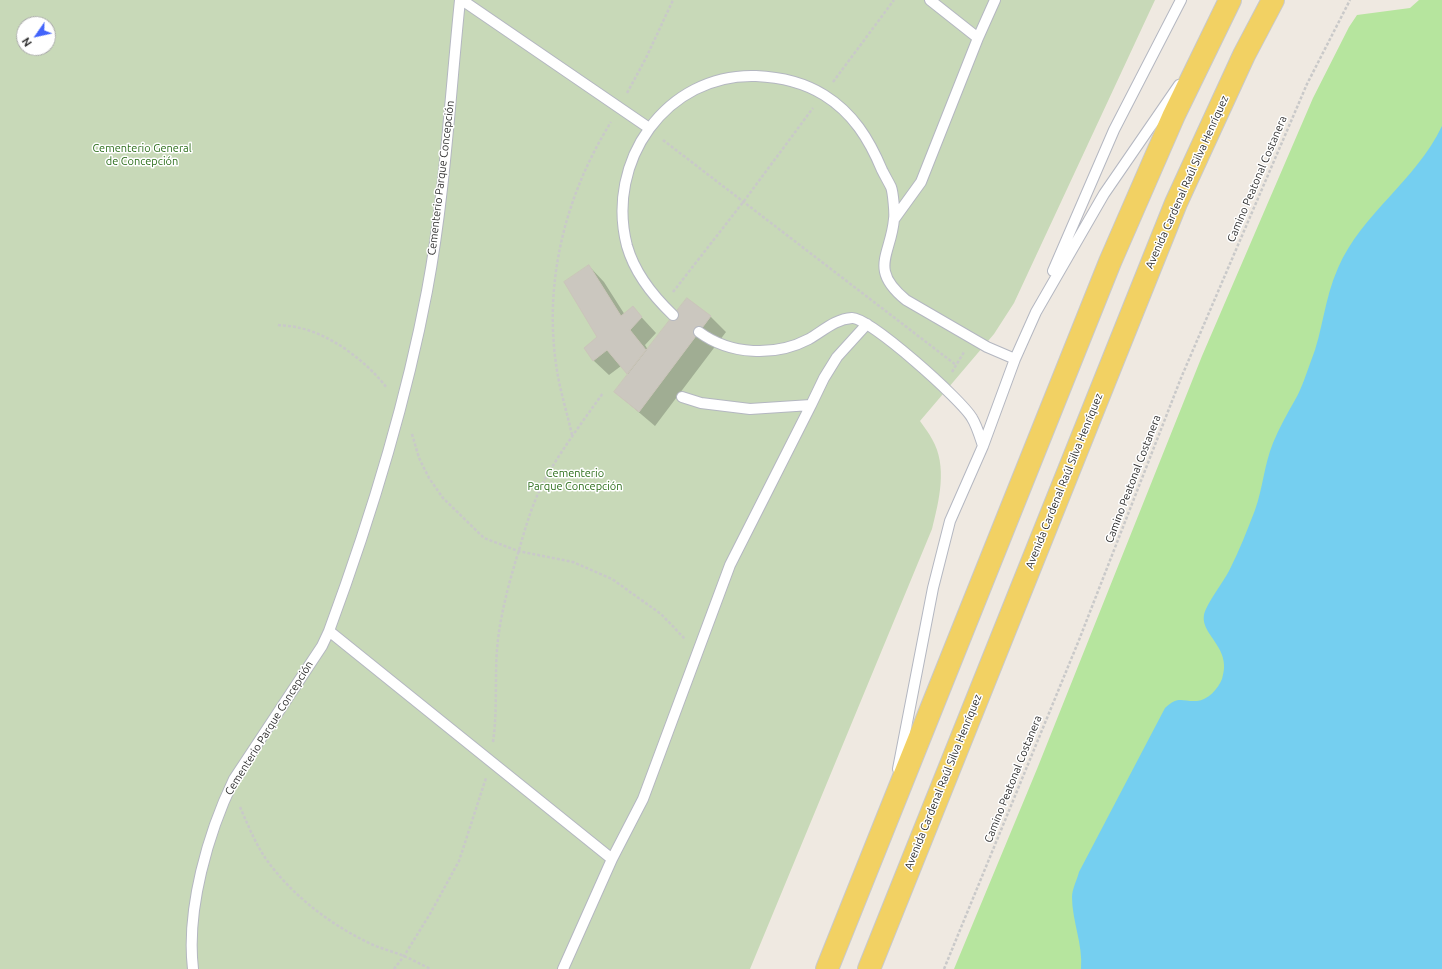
<!DOCTYPE html>
<html>
<head>
<meta charset="utf-8">
<style>
  body { margin:0 }
  #map { position:relative; width:1442px; height:969px; overflow:hidden; background:#efe9e1; font-family:Ubuntu,sans-serif }
  canvas { display:block }
  .north { position:absolute; left:16px; top:16px; width:40px; height:40px; box-sizing:border-box; background:#fff; border:1px solid #ababab; border-radius:50%; rotate:236deg; font-size:11px; font-weight:700; line-height:16px; text-align:center; color:#2e2e2e }
  .north::after { content:''; display:block; margin:auto; width:14px; height:18px; background:#4264fb; clip-path:polygon(50% 0,100% 100%,50% 72%,0 100%) }
</style>
</head>
<body>
<div id="map">
<canvas width="1442" height="969"></canvas>
<div class="north">N</div>
</div>
<script>
const g = document.querySelector('canvas').getContext('2d');
g.lineJoin = 'round';
function fill(path, color) { g.fillStyle = color; g.fill(path, 'evenodd'); }
function strokePath(path, color, width, dash) { g.strokeStyle = color; g.lineWidth = width; g.lineCap = dash ? 'butt' : 'round'; g.setLineDash(dash || []); g.stroke(path); }
function label(font, color, halo, rows, align = 'center') {
  g.font = font + ' Ubuntu,sans-serif'; g.lineWidth = 3; g.setLineDash([]); g.textBaseline = 'middle'; g.strokeStyle = halo; g.fillStyle = color; for (const [text, x, y, turn = 0] of rows) {
    g.save(); g.translate(x, y); g.rotate((+turn || 0) * Math.PI / 180); g.textAlign = isNaN(turn) ? turn : align; if (halo) g.strokeText(text, 0, 0); g.fillText(text, 0, 0); g.restore();
  }
}
const green = new Path2D(`
  M1419,0h23v969h-488l83,-200 165,-413 111,-258 36,-71 8,-12 53,-7z`);
const cemetery = new Path2D(`
  M0,0h1155l-141,303 -20,31 -74,87c4,6 9,12 12,18 16,27 7,62 0,90l-182,440h-750zM24,24h24v24h-24z`);
const water = new Path2D(`
  M1442,126v843h-361c2,-25 -9,-48 -9,-72 0,-8 5,-17 7,-25l86,-164c14,-13 17,-6 32,-7 11,-1 21,-12 25,-22 12,-34 -28,-46 -16,-70 6,-13 16,-25 23,-38 10,-20 18,-40 26,-61 8,-22 9,-45 18,-67 6,-15 14,-29 22,-43 7,-12 11,-26 16,-39 12,-30 13,-62 27,-93 24,-55 77,-86 104,-142z`);
const shadow = new Path2D(`
  M589,266l15,16 21,33 8,-7 23,25 -11,12 3,5 39,-51 24,18 15,15 -71,94 -40,-34 14,-17 -8,-9 -12,9 -16,-15 6,-23z`);
const building = new Path2D(`
  M589,265l32,51 12,-10 9,11 -12,13 16,20 -19,24 -20,-24 -14,11 -9,-13 13,-11 -33,-55z
  M687,298l24,18 -72,96 -25,-20z`);
const path = new Path2D(`
  M833,82l61,-82
  M627,93l19,-35 27,-58
  M663,140l293,225
  M673,292l71,-91 69,-93
  M278,325c7,1 15,1 22,3 32,7 67,34 87,60
  M952,372l12,-20
  M412,434l7,24 10,20 14,20 41,40 34,13 55,11 39,17 49,35 24,25
  M572,435c-5,-23 -13,-47 -16,-71 -12,-85 10,-170 55,-242
  M493,742c5,-34 1,-69 5,-103 4,-31 12,-60 21,-89 7,-25 14,-48 26,-71 17,-30 38,-58 58,-86
  M240,807c8,18 15,36 26,52 25,35 62,64 101,83 11,6 25,9 37,14 9,4 18,9 27,13
  M394,969l10,-13 26,-42 29,-53 27,-83
  M944,969l135,-329 102,-262 126,-294 43,-84`);
const lane = new Path2D(`
  M460,0c-10,97 -15,195 -33,291 -22,116 -57,229 -98,340l283,228
  M462,0l187,128
  M930,0l48,38
  M895,218l26,-36 57,-144 17,-38
  M1053,271l61,-141 67,-130
  M673,315c-20,-19 -38,-41 -46,-69 -22,-84 39,-173 129,-170 24,1 47,6 68,19 29,18 45,44 58,75 3,6 6,11 9,17 2,5 4,27 3,32 -3,36 -26,50 12,81l81,47 28,12
  M699,332c31,23 76,25 110,7 14,-8 26,-20 43,-21 17,-1 110,82 120,100 5,8 8,19 11,28
  M682,397l19,6 49,6 61,-4 13,-27 13,-21 30,-33
  M898,769l35,-181 17,-67 33,-75 32,-87 21,-47 68,-118 75,-109
  M193,969c-7,-60 15,-136 41,-190l88,-133 7,-15
  M563,969l49,-110 31,-60 87,-234 81,-160`);
const primary = new Path2D(`
  M827,969l283,-707 64,-147 56,-115
  M869,969l307,-766 68,-148 29,-55`);
const parkNames = [
  ["Cementerio General",142,148],
  ["de Concepción",142,161],
  ["Cementerio",575,473],
  ["Parque Concepción",575,486]
];
const streetNames = [
  ["Cementerio Parque Concepción",441,178,-83],
  ["Camino Peatonal Costanera",1257,179,-67],
  ["Avenida Cardenal Raúl Silva Henríquez",1187,182,-66],
  ["Camino Peatonal Costanera",1133,479,-69],
  ["Avenida Cardenal Raúl Silva Henríquez",1064,481,-68],
  ["Cementerio Parque Concepción",269,728,-58],
  ["Camino Peatonal Costanera",1013,779,-68],
  ["Avenida Cardenal Raúl Silva Henríquez",943,782,-68]
];
fill(green, '#b6e59e');
fill(cemetery, '#c8d9b8');
fill(water, '#75cff0');
fill(shadow, '#0003');
fill(building, '#cbc7bf');
strokePath(building, '#cbc5ba', 1);
strokePath(lane, '#b4b7c1', 12);
strokePath(primary, '#c9c9c9', 24);
strokePath(path, '#c9c9c9', 2.5, [3, 2]);
strokePath(lane, '#fff', 10);
strokePath(primary, '#f2d163', 22);
label('11px', '#2c6e1b', '#fff', parkNames);
label('11px', '#2e2e2e', '#fff', streetNames);
</script>
</body>
</html>
